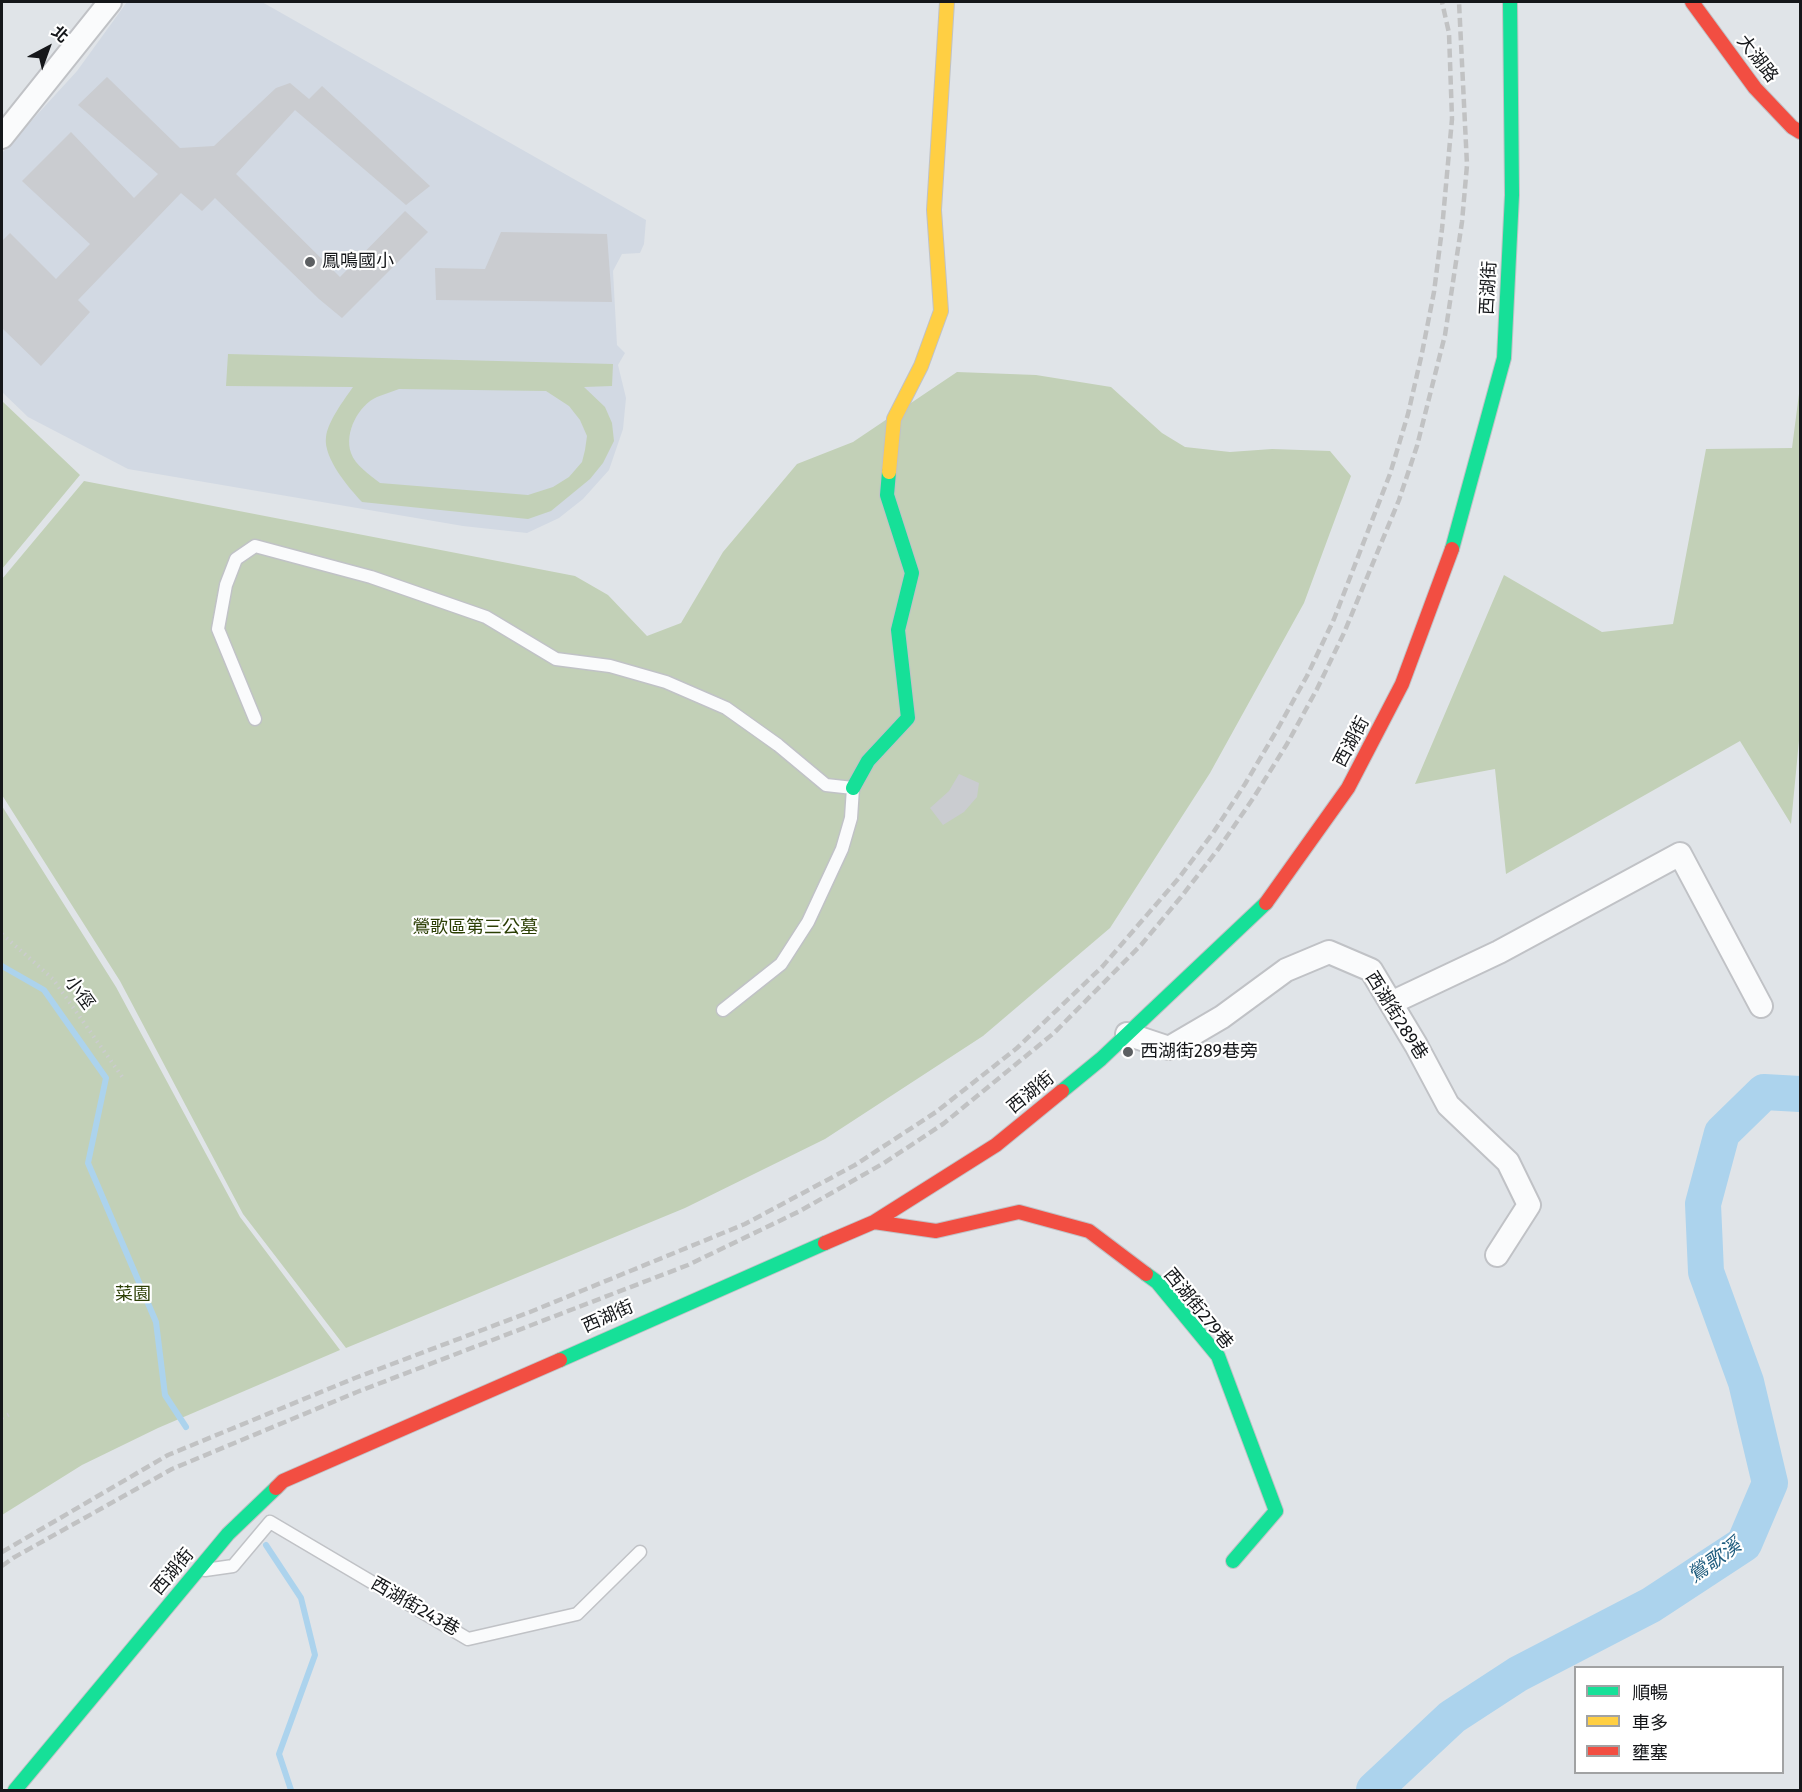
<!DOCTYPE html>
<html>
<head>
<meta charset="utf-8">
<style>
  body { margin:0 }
  #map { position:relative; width:1802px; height:1792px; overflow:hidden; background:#e0e4e8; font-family:"Fira Sans","Noto Sans TC",sans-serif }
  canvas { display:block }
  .frame { position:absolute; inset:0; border:3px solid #15171a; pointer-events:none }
  .legend { position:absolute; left:1574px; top:1666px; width:210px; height:108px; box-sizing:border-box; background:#fff; border:2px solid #a1a2a3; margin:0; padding:8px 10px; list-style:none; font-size:18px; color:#15171a }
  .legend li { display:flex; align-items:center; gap:12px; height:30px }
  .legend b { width:30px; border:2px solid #a1a2a3 }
  .north { position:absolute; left:18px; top:18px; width:60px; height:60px; -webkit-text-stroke:4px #fff; paint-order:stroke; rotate:41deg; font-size:16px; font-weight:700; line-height:24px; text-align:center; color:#15171a }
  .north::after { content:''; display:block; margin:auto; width:21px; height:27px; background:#15171a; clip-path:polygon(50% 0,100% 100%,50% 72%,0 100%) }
</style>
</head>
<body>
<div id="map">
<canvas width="1802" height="1792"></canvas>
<div class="frame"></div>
<ul class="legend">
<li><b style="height:8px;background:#16e098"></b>順暢</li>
<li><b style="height:8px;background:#ffcf43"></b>車多</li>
<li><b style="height:8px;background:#f24e42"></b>壅塞</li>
</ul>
<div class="north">北</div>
</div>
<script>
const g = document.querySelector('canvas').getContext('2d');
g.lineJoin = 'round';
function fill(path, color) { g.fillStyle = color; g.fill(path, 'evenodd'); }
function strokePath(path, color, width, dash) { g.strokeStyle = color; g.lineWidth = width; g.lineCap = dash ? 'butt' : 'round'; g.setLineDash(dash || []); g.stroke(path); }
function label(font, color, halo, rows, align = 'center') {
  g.font = font + ' "Fira Sans","Noto Sans TC",sans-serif'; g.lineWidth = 4.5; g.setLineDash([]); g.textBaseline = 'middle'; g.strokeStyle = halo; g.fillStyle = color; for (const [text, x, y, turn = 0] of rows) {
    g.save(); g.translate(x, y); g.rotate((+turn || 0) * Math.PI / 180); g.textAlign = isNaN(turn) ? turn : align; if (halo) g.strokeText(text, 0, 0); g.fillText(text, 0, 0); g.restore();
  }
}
const built = new Path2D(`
  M127,2h135l384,218 -2,24 -4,9 -18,1 -9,17 4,74 8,8 -7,12 8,33 -3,31 -14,41 -26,29 -24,19 -32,15 -64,-7 -335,-57 -100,-52 -26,-25v-239l75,-82z`);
const green = new Path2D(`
  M228,354l385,10 -1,22 -28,1 21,20 7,16 2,18 -11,22 -13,16 -39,32 -23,8 -166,-17c-13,-14 -39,-44 -36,-65 2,-16 18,-37 27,-50l-127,-1zM399,389l147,2 23,15 11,14 7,16 -2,14 -3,12 -13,15 -16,10 -25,8 -148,-12c-10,-8 -25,-18 -29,-30 -7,-21 8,-48 26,-56 7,-3 15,-5 22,-8z
  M957,372l79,3 75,12 51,46 23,14 45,5 42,-3 58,2 21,25 -47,127 -94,170 -100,155 -127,108 -158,103 -140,69 -339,140 -103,-134 -123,-233 -118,-186v-216l82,-98 491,95 33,19 39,41 34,-13 42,-71 74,-88 56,-22z
  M1800,386v344l-9,94 -51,-83 -234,133 -11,-105 -80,15 89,-209 98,57 71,-8 33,-175 86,-1z
  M2,401l78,74 -78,94z
  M2,806l114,181 124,230 100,133 -182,78 -76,37 -80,50z`);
const stream = new Path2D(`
  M2,966l42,24 62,88 -18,85 68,159 9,73 21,32
  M266,1545l35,53 14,57 -36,99 12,36`);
const river = new Path2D(`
  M1374,1790l78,-73 66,-43 133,-69 93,-61 26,-61 -24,-101 -40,-110 -3,-68 19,-71 42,-41 36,2`);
const building = new Path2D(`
  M107,77l73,71 34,-2 62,-58 14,-5 19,16 13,-13 108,100 -24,19 -111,-95 -59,64 104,103 65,-66 23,21 -86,86 -23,-19 -104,-101 -13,13 -21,-18 -103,107 12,12 -49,54 -39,-38v-87l8,-8 46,46 34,-35 -68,-63 49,-49 63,66 24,-24 -80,-69z
  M501,232l106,2 5,68 -176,-2 -1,-32 50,1z
  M959,774l20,9 -2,14 -13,15 -21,13 -13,-17 19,-17z`);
const path = new Path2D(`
  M2,934l51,45 70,99
  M2,1418l10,-5`);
const lane = new Path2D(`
  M255,719l-37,-90 8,-44 10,-26 19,-13 116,31 115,40 70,42 54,7 56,16 60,26 52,37 48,40 27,3 -2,30 -9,31 -34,73 -27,42 -58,46
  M205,1570l28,-4 37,-44 198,117 109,-25 63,-62`);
const street = new Path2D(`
  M2,137l108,-135
  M1391,1003l108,-51 181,-98 81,152
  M1127,1034l42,14 53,-31 64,-47 43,-18 42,18 45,75 32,60 60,57 21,43 -32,50`);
const fast = new Path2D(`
  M1452,549l52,-191 8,-163 -2,-193
  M853,788l15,-27 40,-43 -10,-88 14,-57 -25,-78 2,-23
  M1062,1091l39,-32 165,-156
  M1146,1274l11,8 61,74 58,155 -43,50
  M560,1360l265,-117
  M15,1790l213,-256 48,-46`);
const slow = new Path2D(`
  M889,472l5,-53 27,-53 20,-55 -7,-101 13,-208`);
const jam = new Path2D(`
  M1692,2l63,86 37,39 8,5
  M1266,903l82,-115 54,-104 50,-135
  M874,1222l62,9 83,-19 70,19 57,43
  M825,1243l49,-21 122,-77 66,-54
  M276,1488l7,-7 277,-121`);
const rail = new Path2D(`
  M2,1552l166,-97 187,-77 175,-66 215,-88 110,-59 81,-53 81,-64 85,-81 76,-88 35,-46 32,-49 32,-54 30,-54 27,-57 56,-145 18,-60 14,-61 12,-61 8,-63 10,-110 -3,-86 -7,-31
  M2,1566l11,-8 159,-89 185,-77 331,-127 112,-54 84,-48 59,-39 111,-91 87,-88 40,-48 38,-49 35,-51 33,-53 30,-55 27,-56 55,-133 18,-54 28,-111 17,-113 5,-57 -8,-163`);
const markers = [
  [310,262,6,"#5c5f62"],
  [1128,1052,6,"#5c5f62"]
];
const streetNames = [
  ["大湖路",1757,59,52],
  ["西湖街",1489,288,-87],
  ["西湖街",1352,742,-62],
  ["小徑",79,993,54],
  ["西湖街289巷",1396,1016,58],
  ["西湖街",1031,1093,-39],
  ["西湖街279巷",1198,1309,51],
  ["西湖街",608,1317,-24],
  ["西湖街",173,1572,-50],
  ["西湖街243巷",415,1607,30]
];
const poiNames = [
  ["鳳鳴國小",322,262],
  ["西湖街289巷旁",1140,1052]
];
const parkNames = [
  ["鶯歌區第三公墓",475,928],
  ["菜園",133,1295]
];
const waterNames = [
  ["鶯歌溪",1715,1561,-36]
];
fill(built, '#d2d9e3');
fill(green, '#c2d0b7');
strokePath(stream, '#acd3ed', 6);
strokePath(river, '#acd3ed', 36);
fill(building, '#caccd0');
strokePath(lane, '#c0c2c6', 15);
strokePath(street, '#c0c2c6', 26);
strokePath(fast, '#c0c2c6', 16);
strokePath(slow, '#c0c2c6', 16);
strokePath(jam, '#c0c2c6', 16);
strokePath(path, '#cbccce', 4, [1.5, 4.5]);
strokePath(lane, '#fafbfc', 12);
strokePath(street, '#fafbfc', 22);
strokePath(fast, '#16e098', 14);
strokePath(slow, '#ffcf43', 14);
strokePath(jam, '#f24e42', 14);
strokePath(rail, '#c1c2c3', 4.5, [9, 4.5]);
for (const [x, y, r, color] of markers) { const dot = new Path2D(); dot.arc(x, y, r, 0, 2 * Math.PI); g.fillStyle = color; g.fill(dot); strokePath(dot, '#fff', 2); }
label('18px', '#15171a', '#fff', streetNames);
label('18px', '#15171a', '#fff', poiNames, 'left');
label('18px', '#2c3f05', '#fff', parkNames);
label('italic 20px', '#1e5c7e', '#fff', waterNames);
</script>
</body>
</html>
